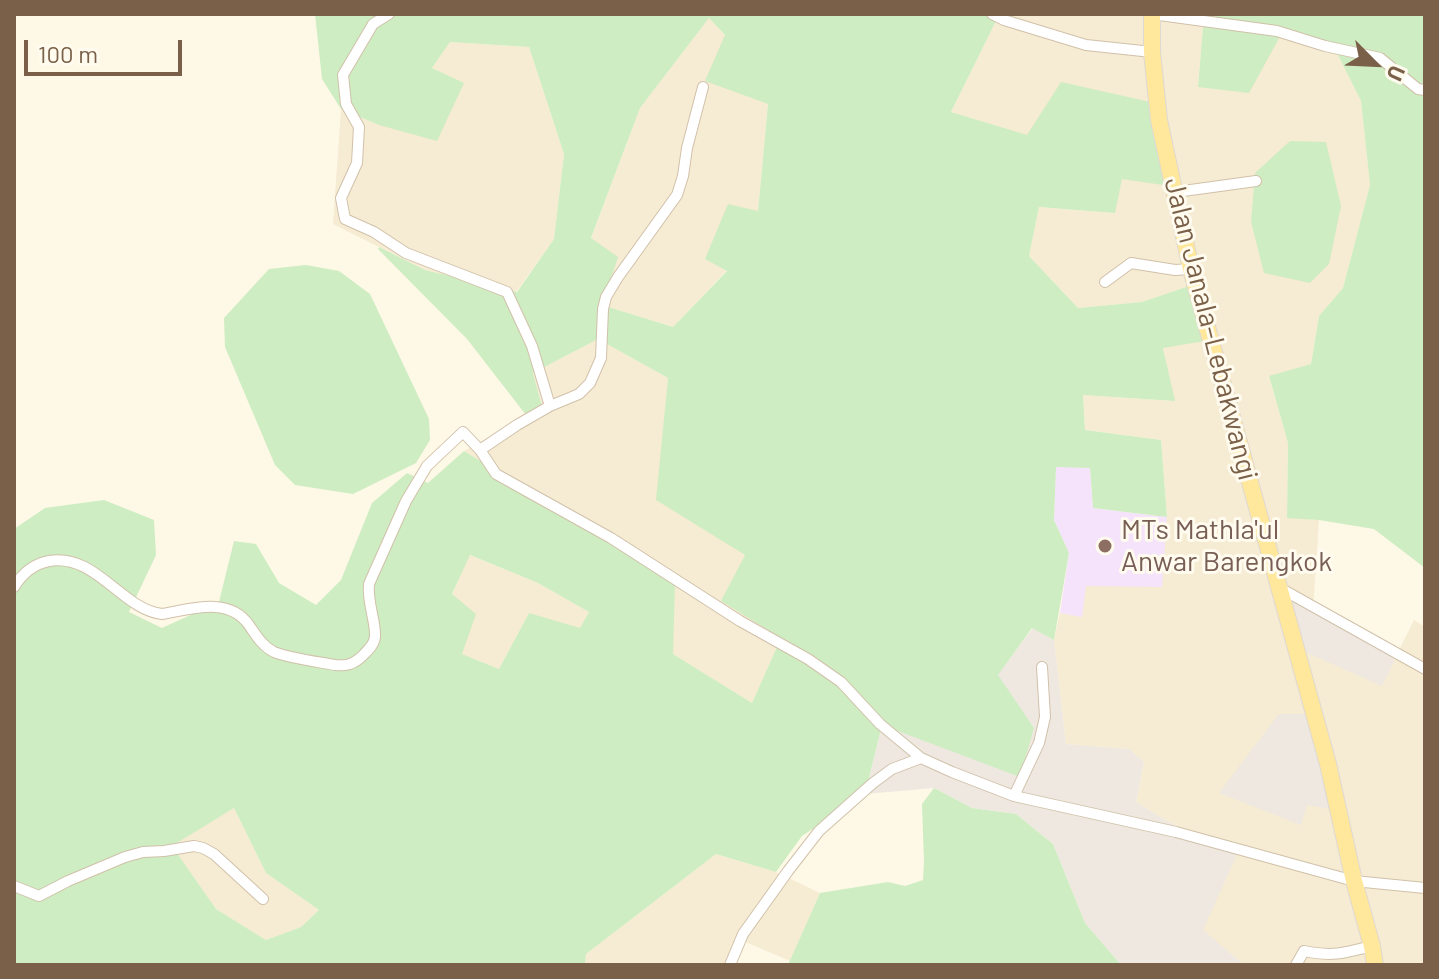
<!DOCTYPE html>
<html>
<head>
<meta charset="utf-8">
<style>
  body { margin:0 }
  #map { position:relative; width:1439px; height:979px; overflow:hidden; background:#fef8e6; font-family:Barlow,sans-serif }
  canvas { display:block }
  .frame { position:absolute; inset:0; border:16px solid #7a6048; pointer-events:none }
  .north { position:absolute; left:1335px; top:24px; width:80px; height:80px; -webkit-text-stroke:6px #fffbee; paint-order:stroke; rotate:114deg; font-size:22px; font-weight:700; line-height:32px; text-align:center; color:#7a6048 }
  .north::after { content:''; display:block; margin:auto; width:28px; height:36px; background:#7a6048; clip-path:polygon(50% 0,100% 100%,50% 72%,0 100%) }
  .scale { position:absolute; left:24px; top:40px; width:158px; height:36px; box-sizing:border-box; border:4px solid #7a6048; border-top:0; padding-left:10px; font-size:24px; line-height:28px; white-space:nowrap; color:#7a6048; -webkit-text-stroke:6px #fffbee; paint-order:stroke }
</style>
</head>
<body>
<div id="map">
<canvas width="1439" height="979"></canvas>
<div class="frame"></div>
<div class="north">U</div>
<div class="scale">100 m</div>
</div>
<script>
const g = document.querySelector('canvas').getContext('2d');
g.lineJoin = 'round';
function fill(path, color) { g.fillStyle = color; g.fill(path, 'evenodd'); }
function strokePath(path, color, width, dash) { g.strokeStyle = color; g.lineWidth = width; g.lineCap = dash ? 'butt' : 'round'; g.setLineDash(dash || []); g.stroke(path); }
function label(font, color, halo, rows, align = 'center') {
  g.font = font + ' Barlow,sans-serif'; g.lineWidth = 6; g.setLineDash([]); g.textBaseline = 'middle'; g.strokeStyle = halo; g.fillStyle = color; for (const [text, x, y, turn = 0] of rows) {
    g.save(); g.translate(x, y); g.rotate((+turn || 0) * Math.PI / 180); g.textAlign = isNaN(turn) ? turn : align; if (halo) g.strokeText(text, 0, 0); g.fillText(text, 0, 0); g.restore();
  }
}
const residential = new Path2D(`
  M998,14h206l-6,72 85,-55 53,20 25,50 9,84 -27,103 -24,28 -8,48 -42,13 19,66 -1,74 32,3 -6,90 69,75 32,-65 11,7v338h-181l-41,-34 -14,-97 -53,-32 8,-40 -15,-13 -63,-5 -12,-104 6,-27 22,4 3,-31 82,-69 -6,-77 -76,-10 -2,-35 91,6 -11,-54 41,-6 -12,-56 -50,17 -64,6 -49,-52 10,-49 75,6 -86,-77 -77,-24 48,-97zM1309,714l26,95 -28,-5 -6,20z
  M709,18l16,17 43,68 -10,108 -53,47 22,12 -54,57 -71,-22 -11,-66 49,-131z
  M450,42l79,5 35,107 -10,85 -38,53 -91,-22 -92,-46 8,-115 38,16 84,-42 -31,-15z
  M598,339l70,39 -11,121 88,56 36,83 -29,65 -79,-49 -102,-138 -107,-65 78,-45 -9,-33z
  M469,555l69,28 51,29 -9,17 -51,-16 -30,56 -37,-15 -10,-59z
  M234,808l32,65 53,37 -18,17 -35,13 -50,-31 -45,-64z
  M716,854l60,18 44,21 -30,68 -49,-21 -15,25h-141l1,-11z`);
const industrial = new Path2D(`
  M1283,595l115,58 -16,33 -90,-40z
  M1033,628l21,12 12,104 63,5 15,13 -8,40 53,32 49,18 -35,78 39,33 -2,2h-119l-36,-42 -32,-79 -37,-30 -44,-6 -38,-20 -69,6 17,-69 152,3 -37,-53z
  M1279,714h30l27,96 -29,-5 -6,20 -82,-32z`);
const education = new Path2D(`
  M1056,466l34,2 3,40 74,9 -5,70 -76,-1 -4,31 -22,-4 9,-60 -15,-33z`);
const green = new Path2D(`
  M315,14h683l1,1 -48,97 76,23 34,-53 94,21 15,83 -48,-7 -7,34 -76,-6 -10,49 49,52 64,-6 50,-17 13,56 -42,7 12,53 -92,-6 2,35 76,10 6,77 -74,-9 -3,-40 -34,-1 -2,53 15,33 -15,87 -22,-12 -34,47 36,53 -14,49 -138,-52 -17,69 -63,42 -26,36 -60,-18 -130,100 -1,11h-571v-436l31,-21 59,-8 50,20 2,35 -27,57 33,16 57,-26 15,-61 22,3 23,39 37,22 25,-25 31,-77 35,-30 21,10 36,-32 107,65 104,68 -2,70 79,49 29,-65 -60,-37 24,-46 -89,-55 12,-122 -70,-39 -65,34 9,33 -16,9 -59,-76 -89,-90 1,-2 46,23 92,22 37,-53 10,-85 -35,-107 -79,-5 -18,26 32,15 -27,58 -58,-16 -38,-16 -19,-30zM709,18l16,17 -20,46 63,23 -10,107 -30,-7 -23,55 22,12 -54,56 -71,-22 16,-48 -27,-19 49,-130zM470,555l68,28 51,29 -9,16 -51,-15 -30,56 -37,-15 14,-40 -24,-20zM234,808l32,65 53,37 -18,17 -35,13 -50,-31 -44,-63z
  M1204,14h221v554l-51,-39 -55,-9 -32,-2 1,-75 -19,-67 42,-12 8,-48 24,-28 27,-103 -9,-84 -25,-50 -53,-20 -34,62 -51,-6z
  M1290,141l36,1 15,64 -12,58 -19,19 -46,-10 -13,-51 4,-49z
  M306,265l33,6 31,23 59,125 1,21 -14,23 -63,31 -58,-9 -20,-20 -50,-118 -1,-29 45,-49z
  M934,788l38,20 44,6 37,30 32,79 36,42h-333l32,-72 68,-11 17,4 18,-6 1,-18 -2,-58z`);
const minor = new Path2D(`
  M389,14l-16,10 -30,51 3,29 13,23 -2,36 -16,35 4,21 29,13 32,21 101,39 25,54 18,60
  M992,14l12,6 82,25 66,7
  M1152,14l125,17 48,15 55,12 38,31 7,1
  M1176,192l80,-11
  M1105,282l26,-19 44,7 16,-1
  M480,450l37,-25 33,-19 29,-12 11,-11 11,-25 2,-49 3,-12 12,-20 59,-82 6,-19 4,-28 16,-61
  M14,587c8,-13 19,-23 35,-26 47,-8 72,48 113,53 29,-5 67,-18 87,11 7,10 13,21 25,27 14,6 45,10 61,13 10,1 17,0 25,-7 6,-6 14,-12 15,-21 1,-16 -8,-34 -6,-53l37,-83 21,-35 36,-34 17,18 16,24 115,64 129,83 68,38 33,23 39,42 41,34 31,14 62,24 162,36 178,49 71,7
  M1280,588l145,81
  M1014,796l25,-53 6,-26 -3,-50
  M14,886l25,10 29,-15 57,-24 18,-5 21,-1 30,-5 9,2 11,6 49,45
  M730,965l13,-31 45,-63 31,-40 54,-48 19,-14 29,-11
  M1296,965l8,-14c28,6 41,2 68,-5`);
const primary = new Path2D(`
  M1152,14v38l7,68 32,149 137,495 26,117 18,65 3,19`);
const markers = [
  [1105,546,8,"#8d6e63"]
];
const streetNames = [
  ["Jalan Janala–Lebakwangi",1211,329,76]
];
const educationNames = [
  ["MTs Mathla'ul",1121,530],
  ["Anwar Barengkok",1121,562]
];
fill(residential, '#f6ebd3');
fill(industrial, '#eee8e0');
fill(education, '#f5e2fb');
fill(green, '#ceedc2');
strokePath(minor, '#d1c1aa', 12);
strokePath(primary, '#dfd9d3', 18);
strokePath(minor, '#fff', 10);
strokePath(primary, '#ffe79c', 16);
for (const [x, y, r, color] of markers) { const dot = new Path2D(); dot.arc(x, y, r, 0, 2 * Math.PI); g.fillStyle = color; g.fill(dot); strokePath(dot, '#fffbee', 3); }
label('28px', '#7a6048', '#fffbee', streetNames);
label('28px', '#785e54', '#fffbee', educationNames, 'left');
</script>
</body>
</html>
